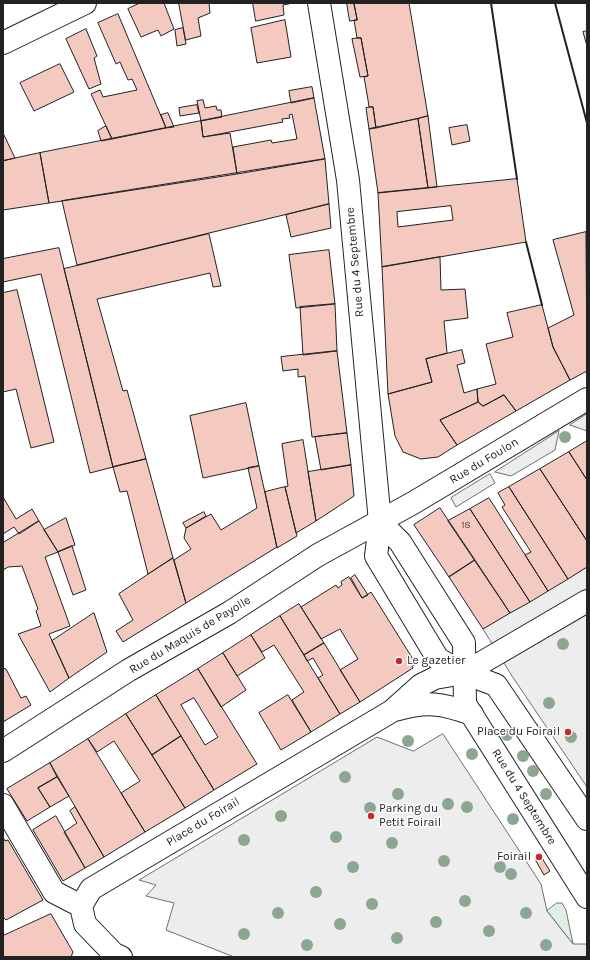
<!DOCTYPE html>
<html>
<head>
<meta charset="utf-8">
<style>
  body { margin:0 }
  #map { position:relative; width:590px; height:960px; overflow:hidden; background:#fff; font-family:Karla,sans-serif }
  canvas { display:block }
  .frame { position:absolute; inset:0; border:4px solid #222; pointer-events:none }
</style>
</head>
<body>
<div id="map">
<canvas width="590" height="960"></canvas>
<div class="frame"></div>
</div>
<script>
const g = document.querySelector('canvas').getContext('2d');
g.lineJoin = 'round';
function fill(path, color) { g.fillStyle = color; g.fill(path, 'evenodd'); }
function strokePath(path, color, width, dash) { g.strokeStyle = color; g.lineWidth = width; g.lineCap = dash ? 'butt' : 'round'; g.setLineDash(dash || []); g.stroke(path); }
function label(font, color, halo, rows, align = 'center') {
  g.font = font + ' Karla,sans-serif'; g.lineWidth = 3; g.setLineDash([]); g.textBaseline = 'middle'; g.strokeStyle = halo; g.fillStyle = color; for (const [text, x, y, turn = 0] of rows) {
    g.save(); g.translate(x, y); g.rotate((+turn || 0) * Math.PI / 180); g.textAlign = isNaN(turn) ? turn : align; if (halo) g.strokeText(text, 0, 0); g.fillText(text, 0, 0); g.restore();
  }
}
const green = new Path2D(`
  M557,903h5l4,7 7,34 -26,-33z`);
const parking = new Path2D(`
  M587,414v17l-17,-6z
  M559,431l-4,19 -44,26 -16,-4z
  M490,474l5,9 -39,24 -5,-9z
  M587,567v220l-75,-111 -29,-47z
  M443,734l98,150 6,27 26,33h14v13h-353l-68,-27 8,-27 -28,-7 10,-11 -17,-5 238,-143 36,14z`);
const building = new Path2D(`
  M140,3h24l10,26 -13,7 -3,-6 -17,7 -13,-28z
  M179,3h30l1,10 -12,5 3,18 -15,4z
  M253,3h40l-10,2 1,10 -28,6z
  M347,3h7l3,17 -7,1z
  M354,3h55l19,113 -52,12 -3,-21h-4l-1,-7 -4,-23 4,-1 -7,-38h-4l-3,-18h3z
  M118,14l48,114 -54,11 -21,-45 9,-4 3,7 34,-7 -5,-11 -4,1 -8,-18 -4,2 -18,-41z
  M285,20l6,37 -34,6 -6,-35z
  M183,28l3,16 -9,2 -2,-16z
  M86,29l11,27 -3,2 7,26 -12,5 -23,-50z
  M587,31v15l-4,-14z
  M361,38l7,38 -8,1 -8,-38z
  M60,64l14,28 -40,19 -14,-28z
  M312,87l2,11 -23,5 -2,-12z
  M314,98l11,61 -88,15 -4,-27 38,-7 1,3 25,-4 -5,-25 -3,1 1,3 -8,1 1,3 -80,15 -2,-16z
  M203,100l2,8 11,-2 1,4h4l1,7 -21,4 -4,-20z
  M197,105l2,8 -19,3 -1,-8z
  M373,107l3,21 -7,1 -3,-21z
  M168,113l6,14 -8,1 -5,-13z
  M428,116l9,71 -9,1 -10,-69z
  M418,119l10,69 -50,5 -9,-64z
  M201,121l2,16 27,-4 7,41 -188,29 -9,-50z
  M467,125l3,16 -18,4 -3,-17z
  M106,126l6,13 -11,2 -3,-10z
  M3,133l12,25 -12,3z
  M40,153l9,50 -46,7v-49z
  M325,159l4,45 -252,61 -15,-64z
  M517,179l9,63 -144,25 -4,-74zM451,206l2,14 -55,7 -1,-15z
  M329,204l2,24 -40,9 -5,-22z
  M586,232l1,139 -17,9 -17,-33 -5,-19 26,-13 -21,-75z
  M209,234l12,52 -8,1 -3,-14 -113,26 26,92 4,-1 19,69 -33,8 -49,-198z
  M59,248l54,219 -23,6 -49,-199 -38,8v-23z
  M329,250l6,54 -39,4 -7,-53z
  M440,257l1,33 24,-1 3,29 -24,3 3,32 -21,6 6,23 -44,12 -6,-127z
  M17,290l37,152 -23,6 -15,-59 -13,3v-99z
  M335,304l2,47 -34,4 -3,-48z
  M542,305l11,42 17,33 -54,31 -12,-16 -21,11 -5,-4 -1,-13 19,-5 -10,-40 27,-7 -6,-24z
  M462,350l3,13 -8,2 7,28 13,-4 1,13 -38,18 17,25 -19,12 -17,2 -18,-7 -8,-16 -7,-42 44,-12 -6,-23z
  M337,351l10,82 -35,4 -7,-61 -7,1v-8l-15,2 -2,-14z
  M504,395l12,16 -59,34 -17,-25 38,-18 5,4z
  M246,403l13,63 -56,12 -13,-62z
  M347,433l4,32 -30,5 -6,-33z
  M303,440l13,81 -20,12 -11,-46 3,-1 -6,-42z
  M587,441v39l-18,-28z
  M569,452l18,28v61l-47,-72z
  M146,459l27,99 -25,16 -21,-83 -7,1 -7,-25z
  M351,465l3,31 -38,25 -8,-49z
  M259,466l18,81 -91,56 -12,-43 17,-11 -7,-11 2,-10 25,-14 10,16 36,-22 -9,-40z
  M540,469l47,72v26l-19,12 -59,-92z
  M285,487l12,49 -20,12 -12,-56z
  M509,487l59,92 -20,12 -23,-36 6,-3 -29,-45 3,-2 -7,-12z
  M3,497l13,22 16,-10 7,12 -20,13 -5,-7 -11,7z
  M489,498l59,93 -18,11 -60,-93z
  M440,508l35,52 -26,17 -35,-52z
  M470,509l60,93 -20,11 -62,-92z
  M204,512l2,4 -20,12 -3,-5z
  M66,518l9,27 -17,7 -14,-22z
  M39,521l19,31 -13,5 25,69 -21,8 20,44 -19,14 -32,-58 23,-8 -5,-15 2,-2 -16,-43 -14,1 -5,3v-27z
  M72,546l14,44 -13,5 -15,-43z
  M173,558l13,45 -63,39 -7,-11 17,-11 -14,-26z
  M475,560l35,53 -27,16 -34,-52z
  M355,575l13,20 -6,3 -11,-20z
  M349,577l13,21 9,-6 45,72 -4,2 1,2 -53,34 -20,-32 18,-11 -18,-30 -19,10 -20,-32 35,-22 2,3 4,-3 -1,-3z
  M299,604l25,39 -20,12 -24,-39z
  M94,613l13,39 -38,26 -17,-37z
  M280,616l60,98 -29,18 -19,-32 12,-8 -30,-47 -12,7 -11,-17z
  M251,635l14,23 -28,18 -14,-23z
  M324,643l36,59 -20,12 -22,-36 5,-3 -10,-17 -6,3 -3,-6z
  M223,653l23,37 -25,17 -23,-38z
  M3,668l3,1 15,29 5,-2 5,9 -28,17z
  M198,669l59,95 -43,26 -58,-95zM194,698l24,39 -13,8 -24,-40z
  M156,695l25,41 -29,19 -26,-41z
  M288,695l23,37 -30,18 -22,-37z
  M126,714l59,94 -40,24 -24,-39 19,-12 -26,-40 -17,11 -9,-13z
  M181,736l33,54 -29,18 -33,-53z
  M88,739l57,93 -41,25 -54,-94z
  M50,763l7,14 -19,11 12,19 -23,14 -20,-32z
  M57,777l12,19 -19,11 -12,-19z
  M75,807l29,50 -19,11 -21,-36 13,-9 -7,-12z
  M56,816l29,52 -22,13 -30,-51z
  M3,837l2,4 3,-1 35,60 -37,20 -3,-3z
  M542,858l8,13 -6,4 -8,-14z
  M51,914l22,38 -2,5h-68v-21z`);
const minor = new Path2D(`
  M3,43l82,-40
  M395,710c32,-9 46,-7 77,4
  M3,751l126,-81 100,-57 89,-58 95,-52 174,-104
  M3,805l51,87 27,14
  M121,957l-7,-3 -29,-30 -4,-18 10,-17 301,-178 29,-26 14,-7 29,-5 123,-72`);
const major = new Path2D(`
  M319,3l29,177 32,342 -4,34 62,103 26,14 32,12 91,134
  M380,522l20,20 64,101 1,61 122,193`);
const wall = new Path2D(`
  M491,3l26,176
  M555,3l32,120
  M526,242l16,63`);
const trees = [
  [565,437],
  [563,644],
  [549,703],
  [507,735],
  [571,737],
  [408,741],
  [472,754],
  [523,756],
  [533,771],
  [345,777],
  [398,794],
  [546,794],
  [448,804],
  [467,807],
  [370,808],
  [281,816],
  [513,819],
  [336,837],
  [244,840],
  [392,843],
  [444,861],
  [353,867],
  [500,867],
  [511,874],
  [316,892],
  [465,901],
  [372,904],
  [278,913],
  [526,913],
  [436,922],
  [340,924],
  [489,931],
  [244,934],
  [397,938],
  [307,945],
  [546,945]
];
const markers = [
  [399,661,4,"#c62828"],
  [568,732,4,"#c62828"],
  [371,816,4,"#c62828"],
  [539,857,4,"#c62828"]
];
const numberNames = [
  ["18",466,525]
];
const streetNames = [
  ["Rue du 4 Septembre",355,262,-95],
  ["Rue du Foulon",484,461,-31],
  ["Rue du Maquis de Payolle",190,635,-31],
  ["Rue du 4 Septembre",524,797,58],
  ["Place du Foirail",203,822,-31]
];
const poiNames = [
  ["Le gazetier",407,661],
  ["Place du Foirail",560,732,"right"],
  ["Parking du",379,809],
  ["Petit Foirail",379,823],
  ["Foirail",531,857,"right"]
];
fill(green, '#e0efe3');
strokePath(green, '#6f6f6f', 1);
fill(parking, '#ededed');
strokePath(parking, '#6f6f6f', 1);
fill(building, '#f3c9c0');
strokePath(building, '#222', 1);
strokePath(minor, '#222', 24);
strokePath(major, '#222', 24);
strokePath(minor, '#fff', 22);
strokePath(major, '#fff', 22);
strokePath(wall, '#222', 2);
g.fillStyle = '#8da692';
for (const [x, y] of trees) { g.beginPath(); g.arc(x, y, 6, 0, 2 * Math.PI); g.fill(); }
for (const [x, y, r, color] of markers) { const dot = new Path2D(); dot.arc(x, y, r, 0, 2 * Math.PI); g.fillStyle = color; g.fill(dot); strokePath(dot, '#fff', 1.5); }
label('10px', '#564c4a', null, numberNames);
label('12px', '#222', '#fff', streetNames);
label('12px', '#222', '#fff', poiNames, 'left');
</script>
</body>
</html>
